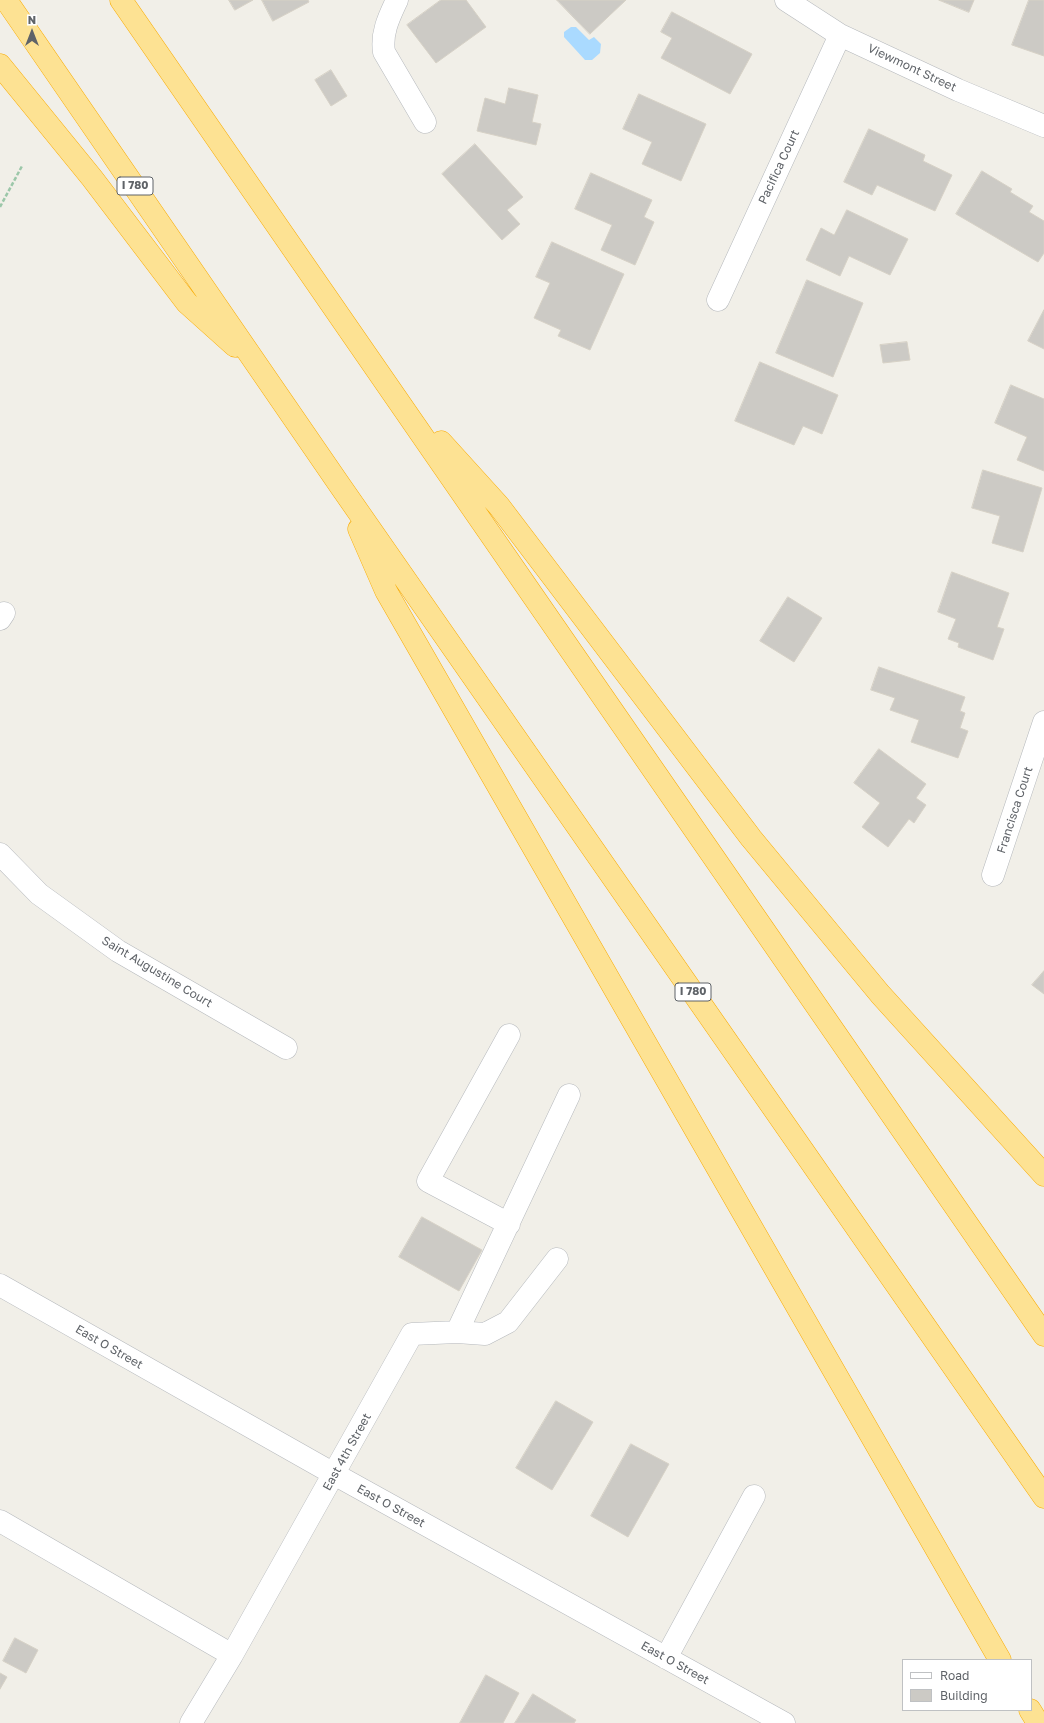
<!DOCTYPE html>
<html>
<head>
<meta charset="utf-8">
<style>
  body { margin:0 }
  #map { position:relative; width:1044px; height:1723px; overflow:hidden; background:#f1efe8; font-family:"Golos Text",sans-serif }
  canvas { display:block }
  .legend { position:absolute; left:902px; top:1659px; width:130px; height:52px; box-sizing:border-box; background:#fff; border:1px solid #bfc1c3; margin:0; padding:5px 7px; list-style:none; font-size:12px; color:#5f6368 }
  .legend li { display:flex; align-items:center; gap:8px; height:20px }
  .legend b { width:20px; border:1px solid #bfc1c3 }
  .north { position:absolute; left:12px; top:12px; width:40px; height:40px; -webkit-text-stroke:3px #fff; paint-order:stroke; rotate:0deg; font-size:11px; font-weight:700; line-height:16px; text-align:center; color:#5f6368 }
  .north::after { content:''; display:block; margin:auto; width:14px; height:18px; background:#5f6368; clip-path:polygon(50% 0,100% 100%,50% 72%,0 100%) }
</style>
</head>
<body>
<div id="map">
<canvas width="1044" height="1723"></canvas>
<ul class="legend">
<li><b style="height:5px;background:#fff"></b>Road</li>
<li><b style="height:11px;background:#cccac5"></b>Building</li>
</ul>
<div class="north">N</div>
</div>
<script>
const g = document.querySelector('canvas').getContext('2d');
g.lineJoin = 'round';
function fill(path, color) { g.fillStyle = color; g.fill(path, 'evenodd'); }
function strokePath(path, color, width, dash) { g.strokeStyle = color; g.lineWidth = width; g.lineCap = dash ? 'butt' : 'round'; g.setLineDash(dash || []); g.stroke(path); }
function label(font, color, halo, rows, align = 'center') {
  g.font = font + ' "Golos Text",sans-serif'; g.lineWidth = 4; g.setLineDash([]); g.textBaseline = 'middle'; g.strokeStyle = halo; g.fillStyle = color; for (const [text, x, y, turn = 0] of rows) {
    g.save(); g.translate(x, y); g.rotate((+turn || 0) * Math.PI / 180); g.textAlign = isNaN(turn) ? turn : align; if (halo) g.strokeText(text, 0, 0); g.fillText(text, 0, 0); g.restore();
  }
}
const water = new Path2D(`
  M571,27h5l13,13 5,-3 7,7 -1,9 -8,7h-7l-21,-23v-5z`);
const building = new Path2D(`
  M229,0h24l-18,10z
  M262,0h46l1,2 -36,19z
  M441,0h25l20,27 -50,36 -29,-38z
  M557,0h69l-36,34z
  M939,0h35l-5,12z
  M1029,0h15v56l-32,-11z
  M672,12l80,42 -22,40 -69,-36 11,-20 -11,-6z
  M331,70l16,26 -16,10 -16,-26z
  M509,88l29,7 -6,27 9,2 -5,21 -59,-14 8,-33 20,6z
  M639,94l67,30 -25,57 -39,-17 10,-22 -29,-13z
  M869,129l56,26 -2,6 29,14 -17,36 -58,-26 -5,10 -28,-13z
  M475,144l48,53 -16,13 13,14 -18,16 -60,-66z
  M982,171l30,18 -2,3 23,14 -4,6 15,9v32l-6,9 -82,-48z
  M591,173l61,27 -8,17 10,5 -19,43 -34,-15 11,-25 -37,-16z
  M847,210l61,29 -18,36 -41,-19 -9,20 -34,-16 15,-32 13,7z
  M552,242l72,32 -34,76 -32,-14 3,-6 -27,-12 16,-35 -14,-6z
  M807,280l56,23 -30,74 -57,-24z
  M1044,310v39l-16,-8z
  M907,342l3,18 -27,3 -3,-18z
  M760,362l78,33 -16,39 -19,-8 -9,19 -59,-24z
  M1011,385l33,14v72l-27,-11 10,-23 -32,-14z
  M983,470l59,18 -19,64 -31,-9 8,-27 -28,-8z
  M952,572l57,21 -12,34 7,2 -11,31 -35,-13 1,-4 -11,-4 8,-20 -18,-7z
  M788,597l34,21 -28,44 -34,-21z
  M879,667l86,30 -5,14 5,2 -5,15 8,3 -10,27 -47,-16 8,-22 -29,-10 5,-12 -24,-8z
  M879,749l47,35 -10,14 10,7 -12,18 -5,-4 -21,28 -26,-20 18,-24 -26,-20z
  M1044,971v23l-12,-9z
  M422,1217l60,33 -23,41 -60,-34z
  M556,1401l37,21 -41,68 -36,-22z
  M631,1444l38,20 -41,73 -37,-21z
  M15,1638l23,12 -12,23 -23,-12z
  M0,1673l7,4 -7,12z
  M486,1675l33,18 -16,30h-43z
  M533,1694l43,26 -2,3h-59z`);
const path = new Path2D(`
  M0,207l22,-41`);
const minor = new Path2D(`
  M397,0c-8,17 -16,33 -13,52l41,70
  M786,0l54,35 118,55 86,36
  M718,300l122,-265
  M0,619l4,-6
  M0,854l39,40 79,57 168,97
  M993,875l51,-153
  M509,1035l-81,146 81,43
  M0,1285l334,189 450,249
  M457,1332l112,-237
  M0,1521l232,134
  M666,1658l88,-162
  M191,1723l41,-68 180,-321 45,-2 28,2 23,-12 49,-63`);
const highway = new Path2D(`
  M6,0l335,487 703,1010
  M121,0l923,1335
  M0,65l92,113 95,125 48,43
  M441,442l58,64 252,332 129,156 164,181
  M359,529l27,62 614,1069
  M1030,1710l8,13`);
const shields = [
  [135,186,36],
  [693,992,36]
];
const shieldNames = [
  ["I 780",135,186],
  ["I 780",693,992]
];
const streetNames = [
  ["Viewmont Street",912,68,25],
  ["Pacifica Court",779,167,-65],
  ["Francisca Court",1015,810,-72],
  ["Saint Augustine Court",157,972,31],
  ["East O Street",109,1347,30],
  ["East 4th Street",347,1452,-61],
  ["East O Street",391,1506,29],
  ["East O Street",675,1663,29]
];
fill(water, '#aadaff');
fill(building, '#cccac5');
strokePath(building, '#d6d1c6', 1);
strokePath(minor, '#b5b8bc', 23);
strokePath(highway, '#f9ab00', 23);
strokePath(path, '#9cc7a9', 2.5, [4, 2]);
strokePath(minor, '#fff', 22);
strokePath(highway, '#fde293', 22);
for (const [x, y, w] of shields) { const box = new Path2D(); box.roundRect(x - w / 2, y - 9, w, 18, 3); g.fillStyle = '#fff'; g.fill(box); strokePath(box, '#5f6368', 1); }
label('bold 11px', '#5f6368', null, shieldNames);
label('12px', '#5f6368', '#fff', streetNames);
</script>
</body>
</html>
